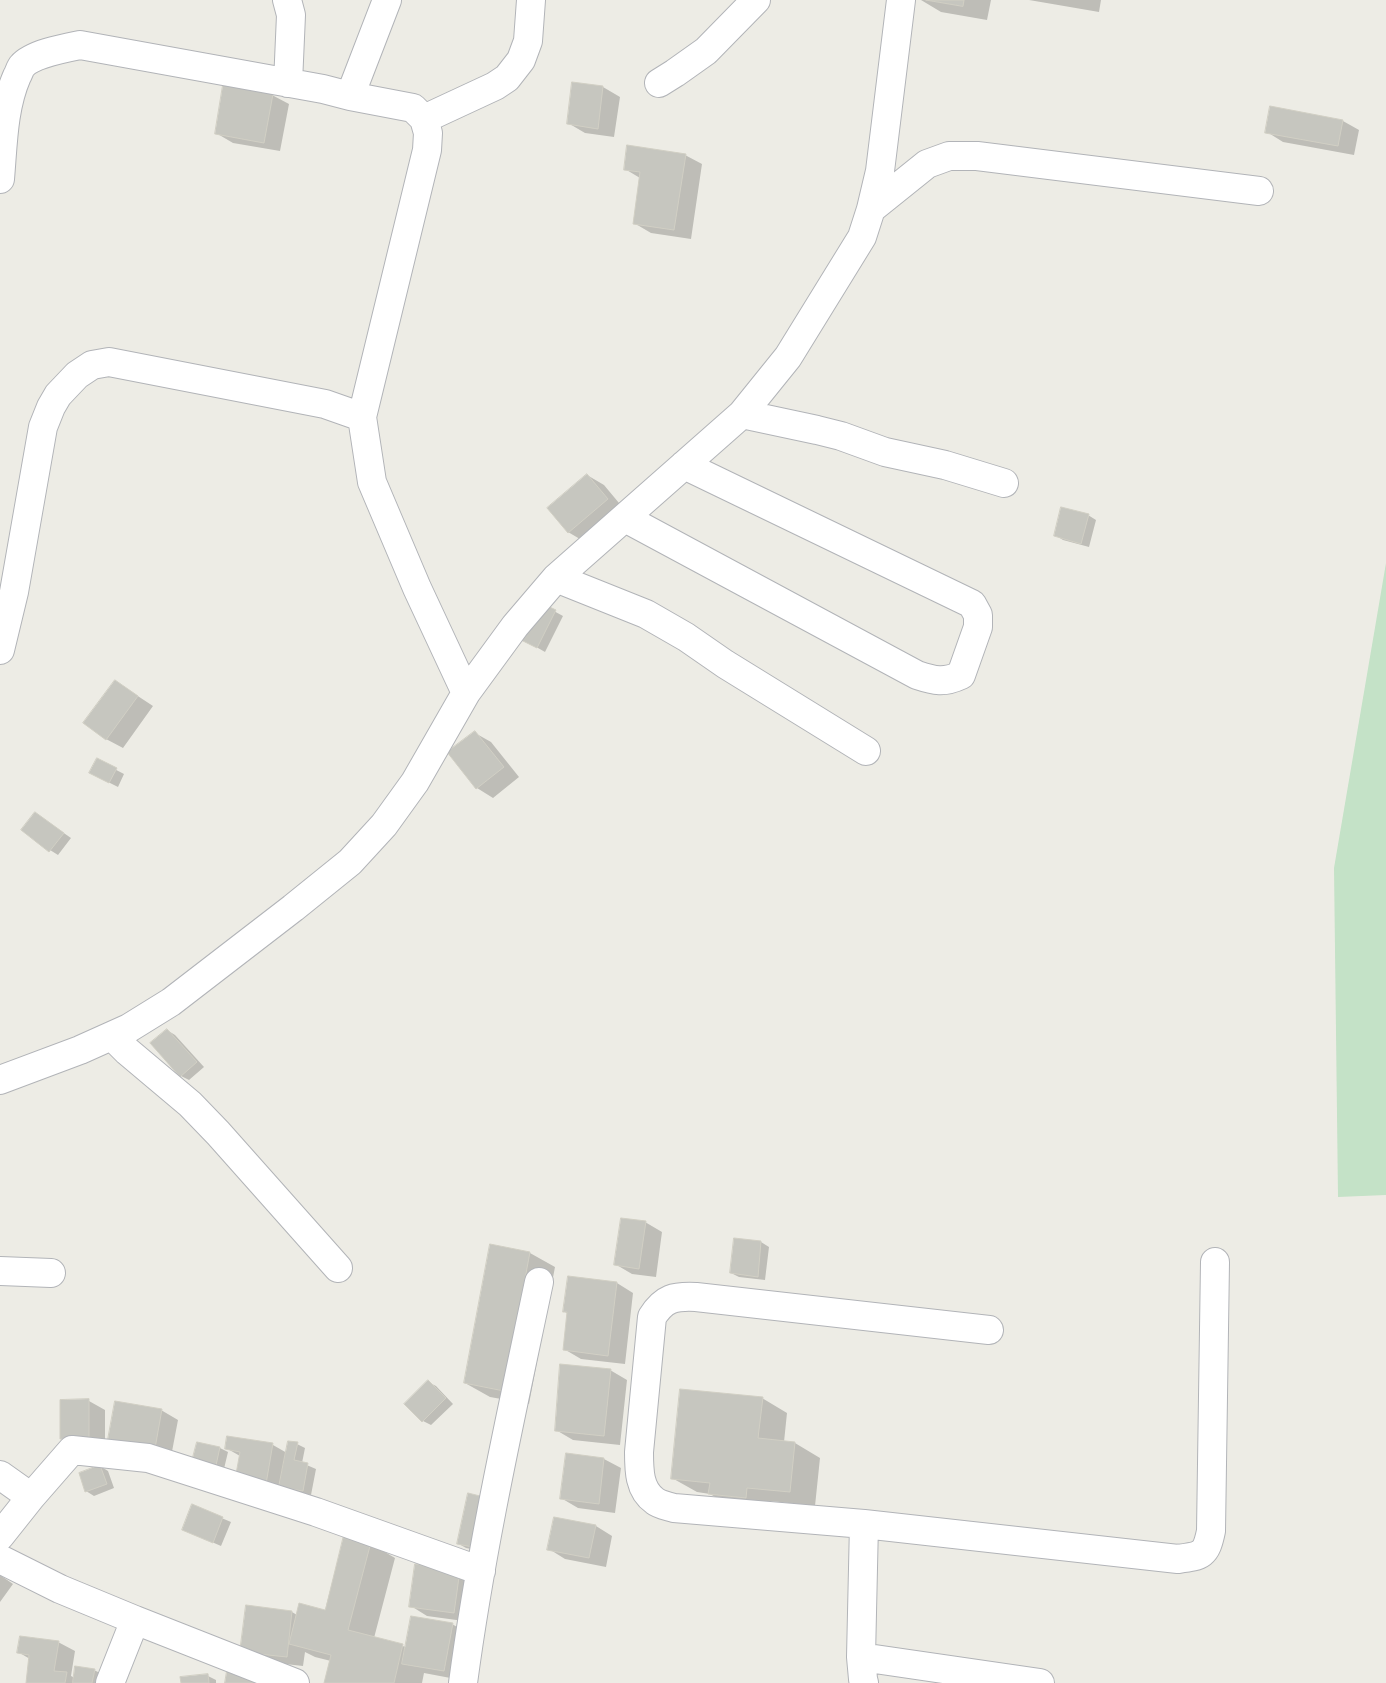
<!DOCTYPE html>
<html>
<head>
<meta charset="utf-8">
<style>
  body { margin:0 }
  canvas { display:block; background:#edece5 }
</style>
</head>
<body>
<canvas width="1386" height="1683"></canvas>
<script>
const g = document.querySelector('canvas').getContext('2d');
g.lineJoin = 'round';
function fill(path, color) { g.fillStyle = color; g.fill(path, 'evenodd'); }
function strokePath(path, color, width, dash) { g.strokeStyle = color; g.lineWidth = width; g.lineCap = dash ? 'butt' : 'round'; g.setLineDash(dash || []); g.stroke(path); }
const green = new Path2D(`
  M1386,563v632l-48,2 -4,-329z`);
const shadow = new Path2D(`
  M921,0h70l-4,20 -46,-8z
  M1029,0h72l-2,12z
  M573,83l30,4 17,10 -6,40 -29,-4 -17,-10z
  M272,95l17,9 -9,47 -47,-8 -17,-10z
  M1343,121l16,9 -5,25 -71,-13 -16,-10z
  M685,155l17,9 -11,75 -40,-6 -17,-10 6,-45 -15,-9z
  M587,475l17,10 20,24 -39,33 -17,-10z
  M1088,515l8,5 -7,27 -26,-7 -8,-5z
  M541,604l22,12 -18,36 -14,-8z
  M115,681l38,25 -30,42 -17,-9z
  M475,733l16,9 28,35 -26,21 -16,-10z
  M97,760l27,14 -6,13 -20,-10z
  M35,813l36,25 -13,17 -8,-5z
  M167,1030l8,5 29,32 -15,13 -8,-4z
  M645,1222l17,10 -6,45 -24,-3 -17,-10z
  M735,1240l26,2 8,5 -4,33 -26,-3 -8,-4z
  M491,1246l39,7 25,14 -26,137 -39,-7 -25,-14z
  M617,1283l16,10 -8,71 -44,-5 -17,-10 4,-35 -3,-2z
  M610,1370l17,10 -7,65 -47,-5 -17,-10z
  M428,1382l8,4 17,18 -22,21 -8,-4 -17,-17z
  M762,1398l25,15 -3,29 11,1 25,15 -5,48 -44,-5 -1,11 -36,-4 -24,-14 -13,-2 -25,-14z
  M89,1401l16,9v38h-27l-16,-9z
  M161,1410l17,10 -8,42 -45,-8z
  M297,1444l8,4 -3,15 14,6 -5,26 -23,-4 -7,8 -41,-43 -14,-8 47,-3 14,8z
  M220,1448l8,4 -5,21 -22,-4z
  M567,1454l37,5 17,9 -6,45 -37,-5 -17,-10z
  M100,1466l8,5 6,17 -20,8 -8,-5z
  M483,1498l-2,53 -15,-3 -7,-4z
  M193,1506l38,16 -10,24 -37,-16z
  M555,1518l41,8 16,10 -6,31 -41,-8 -16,-10z
  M370,1543l25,15 -21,80 32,9 46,-23 17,10 -8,46 -37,-7 -2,10h-96l5,-22 -16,-4 -10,-5 -2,14 -45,-5 -11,-54 45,5 5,3 29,-4z
  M459,1571l17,9 -5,42 -44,-6 -16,-10z
  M0,1575l13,9 -13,18z
  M58,1642l17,9 -4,25 4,2 19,-8 8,4 -1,9h-74l3,-24 -12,-7z
  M208,1676l8,4v3h-34z`);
const building = new Path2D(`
  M926,0h38l-1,6z
  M572,82l31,4 -5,43 -31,-5z
  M223,85l50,9 -9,49 -49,-9z
  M1270,106l73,14 -5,26 -73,-13z
  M627,145l59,9 -12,76 -41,-6 7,-52 -16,-2z
  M587,474l21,25 -40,34 -21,-25z
  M1061,507l28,7 -8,30 -27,-8z
  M541,603l15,7 -19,38 -16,-8z
  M115,680l23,16 -32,44 -23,-17z
  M475,731l29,36 -28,22 -29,-37z
  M97,758l20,10 -8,15 -20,-10z
  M35,812l29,21 -15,19 -28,-22z
  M167,1029l30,33 -17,15 -30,-34z
  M621,1218l25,3 -7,48 -25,-4z
  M734,1238l27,3 -3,36 -28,-4z
  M490,1244l40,8 -26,139 -40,-8z
  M568,1276l49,6 -9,74 -45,-6 4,-38h-4z
  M560,1364l51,5 -7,67 -49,-5z
  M428,1380l18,18 -24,24 -18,-18z
  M680,1389l83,8 -5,41 37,4 -5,50 -43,-4 -1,10 -38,-4 2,-11 -39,-4z
  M89,1399v40h-29v-39z
  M115,1401l47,8 -8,45 -47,-9z
  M227,1436l46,7 -8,47 -31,-5 6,-33 -15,-3z
  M288,1441l10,1 -4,18 14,3 -5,28 -24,-4z
  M197,1442l23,5 -5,23 -24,-5z
  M566,1453l38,5 -5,46 -39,-5z
  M100,1465l7,19 -22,8 -6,-19z
  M468,1493l16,4 -11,50 -16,-3z
  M192,1504l31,13 -10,26 -31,-13z
  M554,1517l42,8 -7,33 -42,-8z
  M344,1535l27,7 -23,88 55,14 -9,39h-70l7,-28 -42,-11 10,-41 26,7z
  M415,1564l45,6 -6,43 -45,-6z
  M246,1605l46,6 -5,46 -47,-5z
  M411,1616l42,7 -9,48 -42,-7z
  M20,1636l39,5 -5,30 13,1 -2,11h-39l3,-28 -12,-2z
  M75,1666l20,3 -3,14h-19z
  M227,1671l42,6 -1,6h-43z
  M208,1674l1,9h-28l-1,-6z`);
const minor = new Path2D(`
  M287,0l4,15 -3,68
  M659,83l16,-10 31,-22 50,-51
  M350,96l37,-96
  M424,119l71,-33 12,-8 14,-18 7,-19 3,-41
  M0,179c3,-34 3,-71 17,-103 2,-3 3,-8 5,-10 10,-12 43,-18 58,-21l243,44 27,7 63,12 11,11 4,14 -1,17 -65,267 10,65 45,106 49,105
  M871,209l56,-45 22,-8h28l282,35
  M742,414l75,16 24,6 44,16 60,13 59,18
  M625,518l292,157c18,6 27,8 44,0l17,-48v-12l-6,-11 -288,-139
  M556,578l90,36 40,23 39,27 141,87
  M0,650l14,-58 29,-165 8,-20 7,-12 19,-20 15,-10 17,-3 216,42 37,13
  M112,1036l15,15 63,53 28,29 120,135
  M0,1080l80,-30 49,-22 42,-26 122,-94 57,-46 34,-37 31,-43 51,-89 49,-67 41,-48 186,-164 46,-57 74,-120 9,-28 9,-38 21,-171
  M0,1271l51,2
  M0,1475l31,22
  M864,1524l-190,-16c-6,-2 -14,-3 -19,-7 -16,-11 -16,-31 -16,-49l13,-135c12,-19 22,-21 44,-20l293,33
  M0,1536l31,-39 41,-47 76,8 168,54 165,59
  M0,1559l60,30 75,31
  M861,1657l179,26
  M110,1683l25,-63 160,63
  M463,1683c18,-135 48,-268 76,-401
  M864,1683l-1,-4 -2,-22 3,-133 314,35c24,-3 28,-4 33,-28l4,-269`);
fill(green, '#c4e2c7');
fill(shadow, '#0003');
fill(building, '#c6c6bf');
strokePath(building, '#d1cfc4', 1);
strokePath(minor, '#b2b4b8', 30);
strokePath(minor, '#fff', 28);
</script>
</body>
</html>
